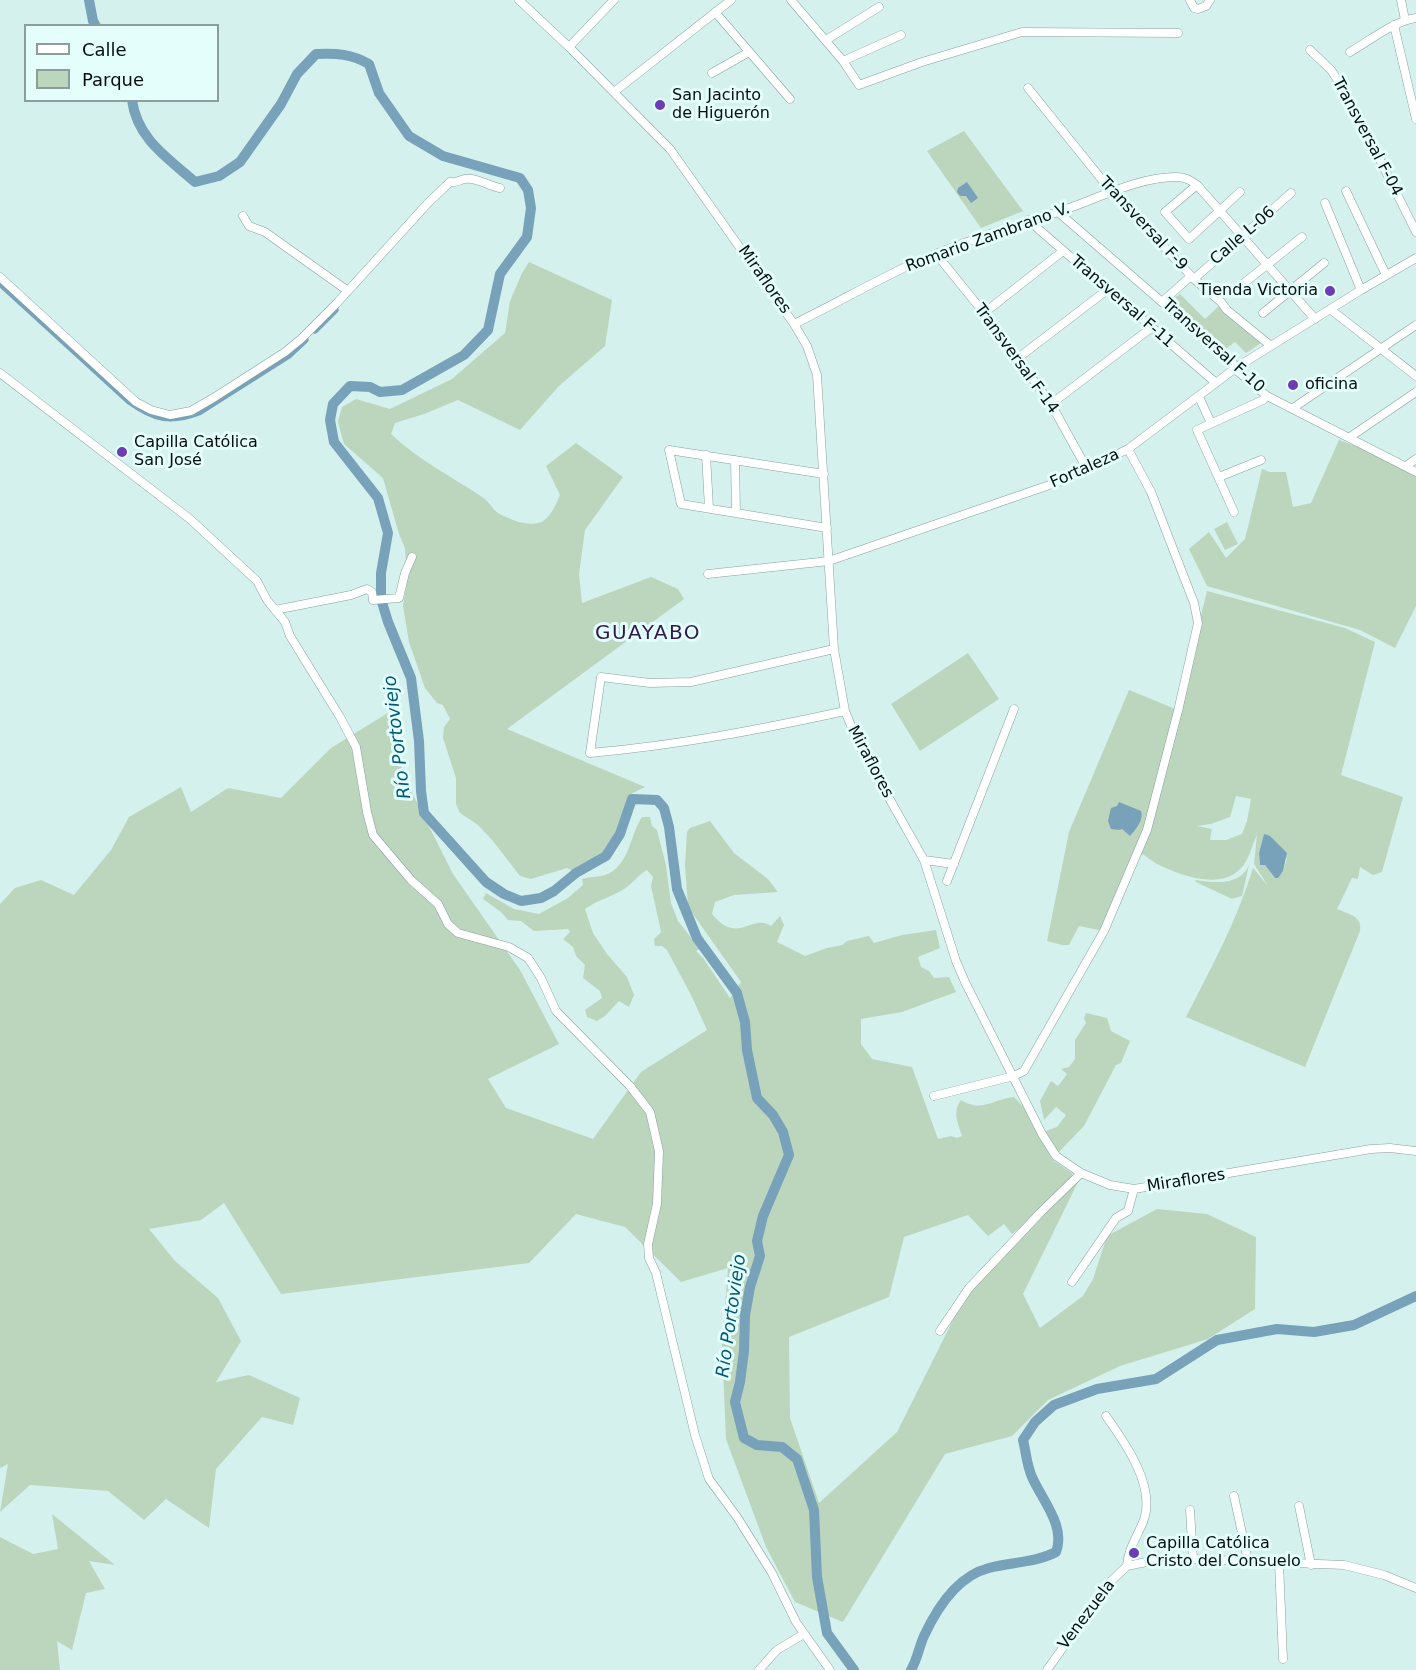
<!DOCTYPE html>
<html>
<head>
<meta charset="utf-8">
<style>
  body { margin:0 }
  #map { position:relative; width:1416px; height:1670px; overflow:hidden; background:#d5f1ee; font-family:"DejaVu Sans",sans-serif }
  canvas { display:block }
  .legend { position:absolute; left:24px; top:24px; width:195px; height:78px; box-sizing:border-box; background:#e3fefb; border:2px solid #8b9e9c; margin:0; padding:8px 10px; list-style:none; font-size:18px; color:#060f0e }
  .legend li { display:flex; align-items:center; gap:12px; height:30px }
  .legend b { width:30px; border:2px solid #8b9e9c }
</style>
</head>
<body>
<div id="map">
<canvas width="1416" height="1670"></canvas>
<ul class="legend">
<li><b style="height:8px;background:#fff"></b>Calle</li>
<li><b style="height:16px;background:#bcd5bd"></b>Parque</li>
</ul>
</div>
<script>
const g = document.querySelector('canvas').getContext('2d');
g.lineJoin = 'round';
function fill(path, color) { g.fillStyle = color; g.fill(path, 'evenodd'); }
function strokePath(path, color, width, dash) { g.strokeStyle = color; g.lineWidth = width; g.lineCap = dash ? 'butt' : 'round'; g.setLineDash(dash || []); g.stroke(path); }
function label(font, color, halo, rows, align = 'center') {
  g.font = font + ' "DejaVu Sans",sans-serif'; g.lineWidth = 6; g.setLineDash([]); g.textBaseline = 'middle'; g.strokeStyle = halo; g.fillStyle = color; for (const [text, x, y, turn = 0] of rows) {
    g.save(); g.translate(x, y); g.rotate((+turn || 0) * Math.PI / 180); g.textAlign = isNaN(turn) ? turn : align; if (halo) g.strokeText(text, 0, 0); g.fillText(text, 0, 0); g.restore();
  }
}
const green = new Path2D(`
  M964,131l59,80 -42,17 -54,-77z
  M529,262l83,38 -7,46 -46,40 -39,44 -62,-30 -34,14 -29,9 -4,11c27,26 60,42 91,63 7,4 10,12 16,16 10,6 28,13 40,10 11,-2 18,-18 22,-28l-14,-29 30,-23 47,34 -38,53 -6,44 3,29 69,-26 27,12 6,10 -177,130 138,58 -14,7 -13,35 -13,25 -32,17 -6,-3 -36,11 -11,-3 -27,-35 -15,-16 -18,-12 -4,-9v-26l-13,-40 1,-11 6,-8 -7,-14 -6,-2 -12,-15 -16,-46 -6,-36 4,-26 -2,-32 -6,-14 -16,-56 -39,-34 -6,-22 4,-15 14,-8 34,10 62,-30 53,-46 5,-32 12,-28z
  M1180,294l25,25 14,-13 42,37 -15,10 -11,-11 -11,8 -52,-50z
  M1339,440l30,11 47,24v131l-21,42 -35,-18 -153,-44 -18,-37 20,-17 17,26 19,-19 17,-70 8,3h16l7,35 18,-4z
  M1227,522l11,22 -13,6 -11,-21z
  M1207,591l138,37 30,14 -34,133 62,22 -21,75 -9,3 -13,-8 -2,12 -6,-1 -15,31c11,5 26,7 23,22l-55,136 -119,-50c25,-49 51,-96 67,-149l15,18 -14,-22 3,-29c-5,10 -8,25 -16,33 -20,23 -62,7 -84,-4 -7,-4 -11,-9 -20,-12l-33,79 -25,-5 -10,19h-7l-15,-4 22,-109 60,-142 49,20zM1236,796l15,3 -4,22 -5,13 -16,6h-16l2,-11 -15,-3 14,-2 19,-7zM1264,834l23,25 -5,14 -7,5 -10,-13h-5l-1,-12z
  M968,653l31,46 -79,52 -29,-47z
  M391,711l12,64 50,99 67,96 39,74 -71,35 18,29 87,31 48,-67 66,-42 -16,-35 -24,-45 -5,-4h-7l-1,-7 7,-7 -10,-46 2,-9 -6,-7c-9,5 -14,13 -23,19 -12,8 -27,11 -39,20l8,24 14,21 20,23 7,18 -5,12 -10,-6 -14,15 -8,5 -10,-4 -2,-7 17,-12 -2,-7 -17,-13 2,-13 -9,-9 -3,-9 -10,-8 7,-7 -2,-3 -34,2 -13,-10 -13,-1 -7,-8 -18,-13 3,-6 28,16 25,5 29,-16 15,-13 -1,-6c7,-2 16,-2 23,-4 24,-8 25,-40 37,-58h8l2,9 5,4 9,35 5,38 7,18 22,28 -4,2 7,7 27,40 11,-16 -53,-75 -3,-42 2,-33 3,-4 20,-7 24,32 34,26 10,13 -44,3 -19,7 -3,12c26,32 40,-1 59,12l9,-10 4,9 -7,17 28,14 22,-8 15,-3 5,-4 22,-5 5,7 28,-8 34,-5 4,18 -22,9 3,10 8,4 5,7 15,-1 7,15 -54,20 -41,7v25l11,15 40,8 26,72 13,-3 6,2 5,-2c-4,-13 -10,-24 -1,-36 21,13 32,-1 53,-3l13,14 27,50 18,12 1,5 -39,38 -22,18 -8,-10 -16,12 -20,-21 -64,22 -15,60 -100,40 1,81 29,85 78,-71 72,-144 110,-108 -56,114 17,34 43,-32 10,-17 14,-43 50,-27 50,5 49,23 -1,72 -47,30 -88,27 -72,34 -36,36 -67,18 -102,168 -48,-20 -29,-55 -40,-108 -4,-95 6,-76 -47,14 -56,-55 -49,-13 -47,49 -248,31 -57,-91 -23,17 -52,9 26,32 43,37 23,43 -25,41 33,-7 51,23 -7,27 -31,-8 -46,52 -7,59 -43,-29 -22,21 -36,-29 -78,-6 -30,27 8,-48 -8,4v-564l15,-16 26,-8 33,15 37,-45 18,-33 52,-30 10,25 37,-24 53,10 50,-50z
  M1249,865l-7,31 -10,3 -36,-17 -1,-2c19,3 45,6 54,-15z
  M1086,1013l21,5 4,13 19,10 -9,22 -5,2 -32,61 -26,27 -10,-14 -2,-8 11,-4 9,-12 -10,-8 -12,13 -4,-19 11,-20 7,5 9,-12 -6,-5 8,-2 6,-8v-19l11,-17 -2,-5z
  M52,1514l63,51 -26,-4 16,28 -19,4 -14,57 -15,-9 3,29h-60v-133l33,17 25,-5z`);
const water = new Path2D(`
  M967,182l11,16 -7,5 -5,-7h-6l-3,-4 1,-4z
  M1119,802l22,9c3,9 -5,18 -11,25l-8,-7 -3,1 -8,-1 -3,-8 3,-13 6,-2z
  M1264,834l6,2 17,17 -4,18 -5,7h-3l-10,-13h-5l-1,-12z`);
const canal = new Path2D(`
  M0,283l129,118c25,18 41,22 70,11l90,-57 16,-15
  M315,330l20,-20`);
const river = new Path2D(`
  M89,0l4,21 3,5
  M132,100c5,39 36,58 63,82l24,-6 21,-14 41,-58 16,-30 19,-20c21,-1 35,0 53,10l10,29 30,43 34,20 77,22 8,12 3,18 -4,29 -27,37 -12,56 -24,25 -62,35 -22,2 -10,-5 -20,-1 -17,18 -3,16 4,22 44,56 10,35 -7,40v26l7,23 23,56 8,63 2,50 3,22 62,69 18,12 17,7 20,-3 13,-7 22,-18 30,-17 14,-22 12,-35 25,1 7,8 5,19 8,62 20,49 40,55 8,29 2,28 10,48 16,17 10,17 6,23 -26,61 -6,25 3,15 -10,31 -5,28 -1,36 -4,31 -5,20 9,36 13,7 25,2 15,12 17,51 3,67 10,56 27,37
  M911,1670c6,-10 8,-23 13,-34 13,-28 33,-60 65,-68 22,-6 46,-5 67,-16 10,-26 -14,-52 -24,-75 -5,-11 -6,-25 -9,-37l12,-18 19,-17 43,-16 59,-10 61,-39 60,-11 37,3 40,-7 62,-29`);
const minor = new Path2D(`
  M519,0l50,47 101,102 124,175 13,22 10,29 17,274 11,62 14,34 65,115 32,101 9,21 77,152 14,22 25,17 29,12 24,4 237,-40 19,-1 26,3
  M791,0l52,61 16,24 63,-23 100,-30 156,1
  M1190,0l4,8 4,1 8,-3 4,-6
  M1401,0l4,20
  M715,12l75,87
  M1394,25l22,94
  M826,40l53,-33
  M569,47l45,-47
  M1310,50l21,20 16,24 69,138
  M1350,52c21,-12 42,-30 66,-34
  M843,61l58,-26
  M712,73l37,-21
  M1028,88l83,103 83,88 27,23 6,8 44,36
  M614,92l117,-92
  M1197,185l-32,27 24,27 51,-47
  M1346,191l40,84
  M1325,203l36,87
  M1058,212l179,155 -2,2 32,27 149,76
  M243,216l6,10 16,6 83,59
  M1028,220l188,163
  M937,255l47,58 67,91 36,65
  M0,277l136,125 15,8 19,5 21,-4 24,-14 70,-45 16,-13 35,-35 92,-101 22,-21c7,1 9,-2 15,-3 11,-2 24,7 35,9
  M1194,279l97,-86
  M1239,287l63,-50
  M1163,301l28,-25
  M1330,309l86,67
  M984,313l79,-62
  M1263,313l61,-50
  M794,324c41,-20 81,-43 122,-62 46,-20 95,-35 142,-50 37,-12 79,-35 118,-35 9,0 14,3 21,8l118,134
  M1018,358l89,-68
  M0,373l190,146 67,62 10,19 18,22 5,14 50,81 16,30 11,65 6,23 38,45 27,24 10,20 10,9 51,14 19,11 13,20 15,33 74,75 20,26 9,39 -2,53 -9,40 1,14 7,15 39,162 14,44 28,38 35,56 24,49 34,48
  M1199,397l12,26
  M1051,404l100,-76
  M1293,408l123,-83
  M1350,437l66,-45
  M706,455l3,53
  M735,460l1,53
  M1406,466l10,-7
  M824,474l-155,-24 12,54 146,24
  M1219,477l42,-17
  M1234,512l-37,-82 66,-30
  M708,574l121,-13 235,-81 64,-31 109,-82 124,-77 55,-32
  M275,610l76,-15 16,-6 5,3 1,8 26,-2 6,-25 7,-16
  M834,649l-143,33 -41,1 -49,-6 -11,76c89,-8 168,-23 255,-42
  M924,860l30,4
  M947,881l67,-172
  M934,1096l80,-20 10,-5 80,-140 43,-101 31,-119 20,-88 -4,-20 -43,-111 -23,-43
  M1072,1282l44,-64 12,-7 6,-22
  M940,1331l29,-43 72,-76 40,-39
  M1106,1416c20,28 51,72 37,106 -6,15 -15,27 -16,44
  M1234,1496l14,65
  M1299,1506l12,59
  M1190,1510l3,49
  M1279,1563l4,96
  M759,1670l18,-20 27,-16
  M1047,1670l61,-86 19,-18 29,-6 37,-1 151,6 40,10 32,13`);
const markers = [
  [660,105,6,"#6c3cb4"],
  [1330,291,6,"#6c3cb4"],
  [1293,385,6,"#6c3cb4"],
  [122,452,6,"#6c3cb4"],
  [1134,1553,6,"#6c3cb4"]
];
const poiNames = [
  ["San Jacinto",672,96],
  ["de Higuerón",672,114],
  ["Tienda Victoria",1318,291,"right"],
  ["oficina",1305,385],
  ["Capilla Católica",134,443],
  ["San José",134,461],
  ["Capilla Católica",1146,1544],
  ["Cristo del Consuelo",1146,1562]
];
const streetNames = [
  ["Transversal F-04",1367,137,62],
  ["Transversal F-9",1143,224,47],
  ["Calle L-06",1243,236,-41],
  ["Romario Zambrano V.",988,238,-20],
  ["Miraflores",764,280,55],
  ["Transversal F-11",1122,302,41],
  ["Transversal F-10",1213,346,42],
  ["Transversal F-14",1016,359,54],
  ["Fortaleza",1085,469,-24],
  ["Miraflores",870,762,62],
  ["Miraflores",1186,1181,-9],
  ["Venezuela",1087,1615,-53]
];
const waterNames = [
  ["Río Portoviejo",398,737,-97],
  ["Río Portoviejo",732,1316,-82]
];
const quarterNames = [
  ["GUAYABO",648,634]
];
fill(green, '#bcd5bd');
fill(water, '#77a2ba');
strokePath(canal, '#77a2ba', 7);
strokePath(river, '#77a2ba', 10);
strokePath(minor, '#87a19e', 9);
strokePath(minor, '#fff', 8);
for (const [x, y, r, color] of markers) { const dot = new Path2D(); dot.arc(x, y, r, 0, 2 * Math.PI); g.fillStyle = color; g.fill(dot); strokePath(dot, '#e3fefb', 2); }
label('16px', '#060f0e', '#e3fefb', poiNames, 'left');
label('16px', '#060f0e', '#e3fefb', streetNames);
label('italic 18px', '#015879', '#e3fefb', waterNames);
g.letterSpacing = '1.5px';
label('20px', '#301953', '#e3fefb', quarterNames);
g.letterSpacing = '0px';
</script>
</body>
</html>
